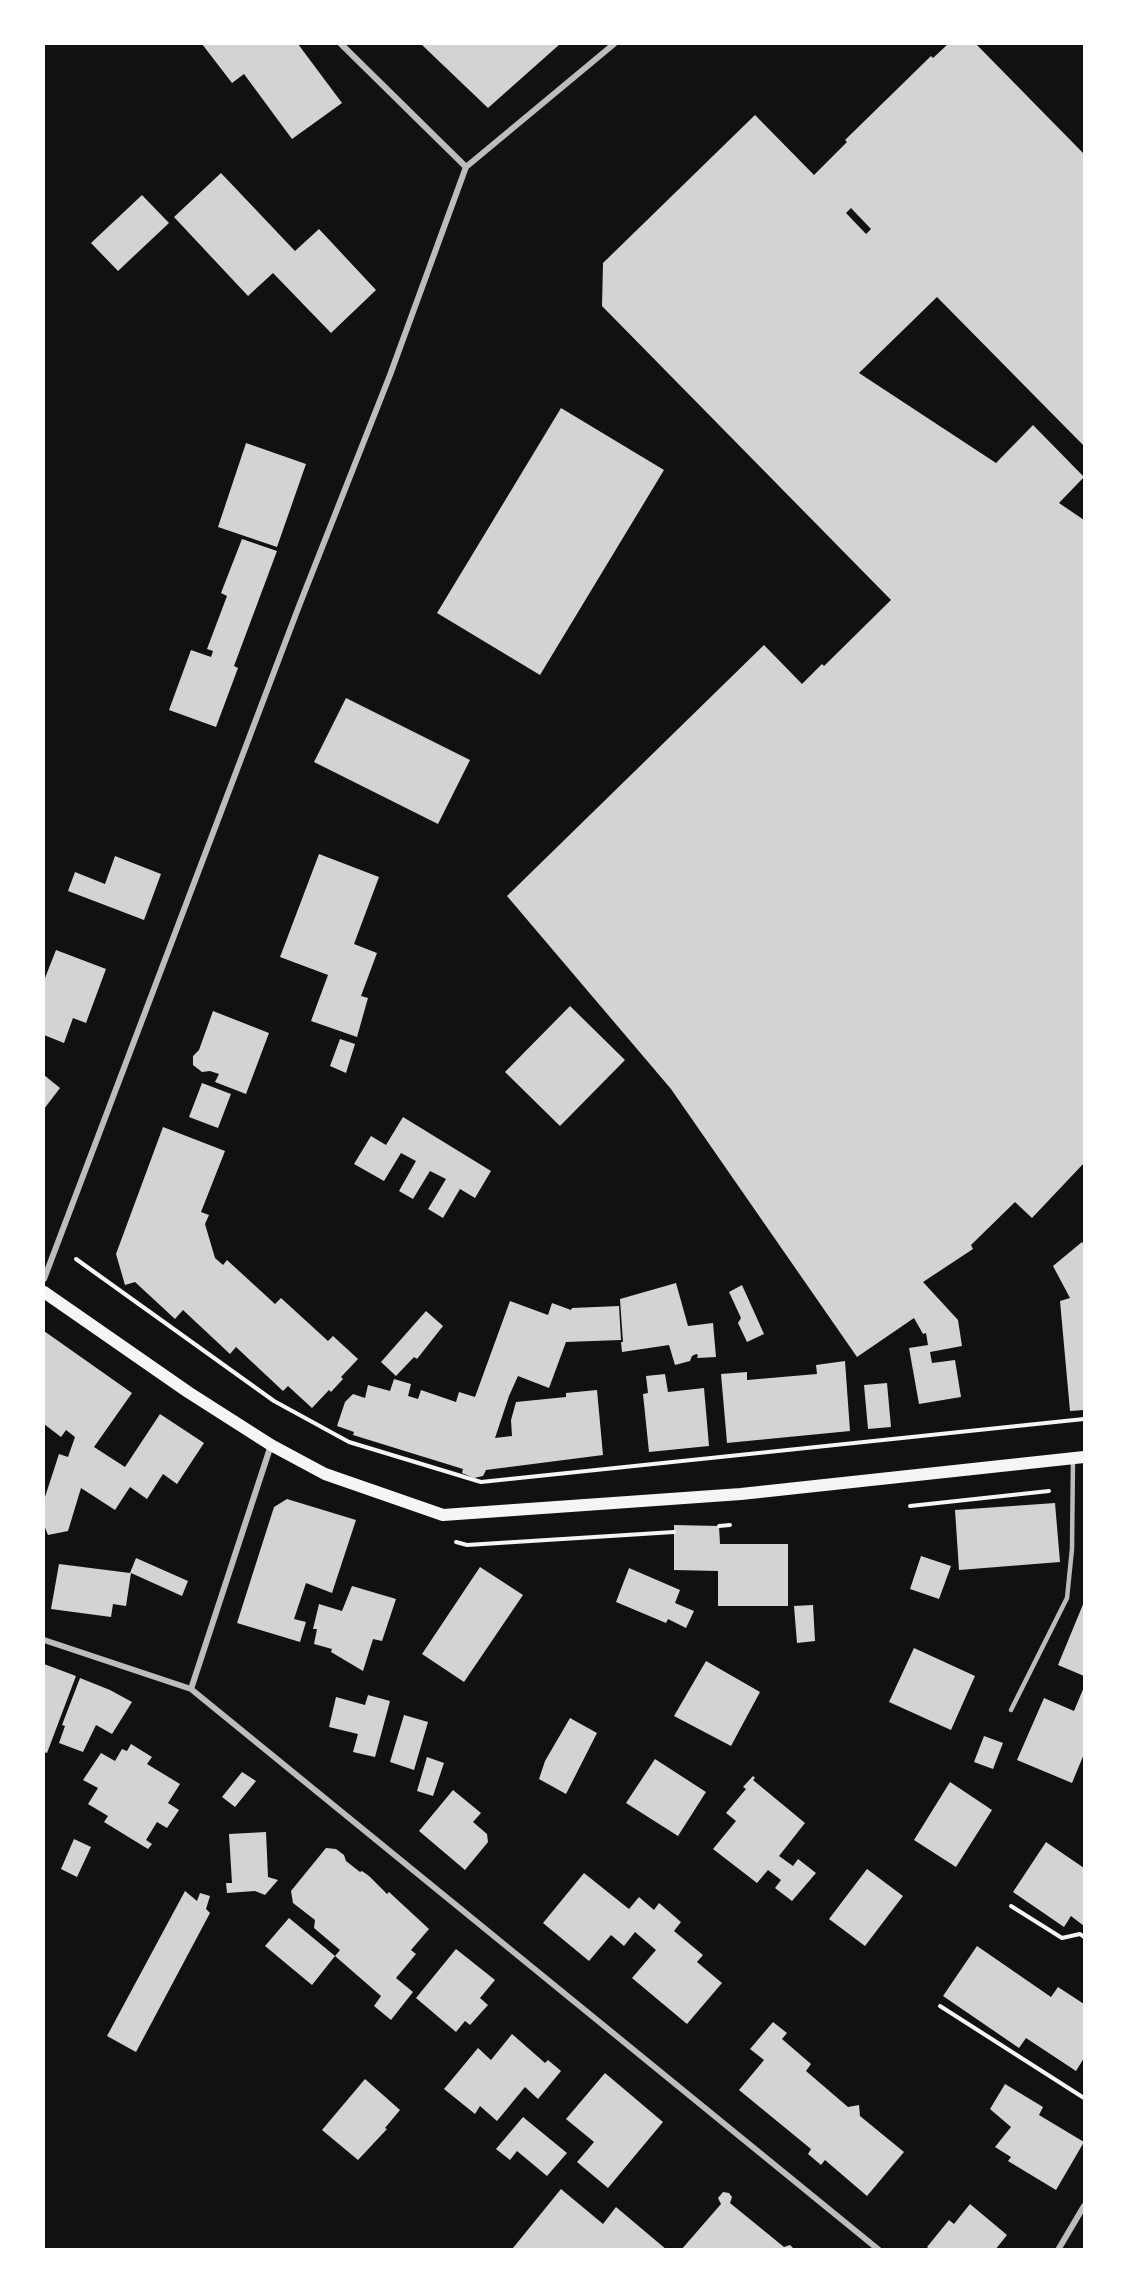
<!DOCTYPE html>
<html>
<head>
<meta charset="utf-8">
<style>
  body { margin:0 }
  #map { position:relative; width:1128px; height:2293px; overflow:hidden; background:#111; font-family:Figtree,sans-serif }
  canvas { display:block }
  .frame { position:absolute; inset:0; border:45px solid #fff; pointer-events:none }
</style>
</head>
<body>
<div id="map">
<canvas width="1128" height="2293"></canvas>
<div class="frame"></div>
</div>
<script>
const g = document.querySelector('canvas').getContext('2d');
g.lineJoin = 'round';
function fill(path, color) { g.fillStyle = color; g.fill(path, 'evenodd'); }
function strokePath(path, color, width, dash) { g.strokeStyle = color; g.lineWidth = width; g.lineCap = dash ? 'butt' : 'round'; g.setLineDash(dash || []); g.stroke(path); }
const building = new Path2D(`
  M202,44h96l44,59 -50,36 -48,-65 -12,9z
  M421,44h139l-72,64z
  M948,44h28l108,110v292l-147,-149 -78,76 137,90 37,-38 51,52 -25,26 25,17v643l-52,55 -17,-16 -44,43 2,4 -50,33 35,38 4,26 -32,6 2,11 23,-3 6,37 -42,7 -10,-56 19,-3 -2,-12 -3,1 -9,-16 -57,39 -186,-268 -164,-193 257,-251 38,39 20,-20 2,2 67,-66 -289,-294 1,-43 152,-148 59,60 33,-33 -2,-2 86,-84 2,2zM851,208l20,21 -5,5 -20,-21z
  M221,173l74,78 24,-22 57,61 -45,43 -58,-60 -25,23 -74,-79z
  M142,195l27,28 -51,48 -27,-28z
  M561,408l103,62 -124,205 -103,-62z
  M246,443l60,21 -29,83 -59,-20z
  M242,539l35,12 -43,115 4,2 -22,59 -47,-17 22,-60 20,7 2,-6 -6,-2 20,-53 -6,-3z
  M346,698l124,62 -32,64 -124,-62z
  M319,854l60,23 -25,67 23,9 -16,43 7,2 -11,39 -46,-16 17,-46 -48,-18z
  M115,856l46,18 -17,46 -76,-29 7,-19 30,12z
  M56,950l50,19 -20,54 -13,-5 -9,25 -20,-8v-58l1,1z
  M570,1006l55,54 -65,66 -55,-54z
  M213,1011l56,22 -23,61 -31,-12 4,-8 -9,-3 -8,1 -9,-7v-9l6,-6z
  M340,1039l15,5 -9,29 -16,-7z
  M44,1075l16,13 -16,21z
  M202,1083l29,11 -13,34 -29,-11z
  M403,1117l88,54 -16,27 -15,-9 -17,29 -15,-9 18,-30 -16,-8 -17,28 -14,-8 17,-30 -15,-8 -17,28 -30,-17 17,-28 15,9z
  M163,1127l62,24 -24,61 8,3 -4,9 10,34 8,7 4,-5 48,44 6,-6 47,43 5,-5 25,23 -17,18 2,2 -12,13 -2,-2 -17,18 -24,-22 -5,5 -47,-44 -6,7 -47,-44 -8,9 -40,-37 -10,3 -9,-31z
  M1082,1242l2,3v165l-14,1 -10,-110 10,-3 -17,-32z
  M676,1283l12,43 25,-3 3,34 -19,1 1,-3 -2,-1 -4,2 -2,5 -15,4 -6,-20 -47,7 -1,-10h2l-3,-43z
  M742,1285l22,49 -17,8 -9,-19 3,-5 -12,-26z
  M510,1301l38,14 4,-12 19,7 1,-2 47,-2 2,34 -55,2 -17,46 -31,-12 -9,20 -14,42 17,-2 -1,-16 5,-18 50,-5v-4l31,-3 6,65 -117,15 -3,6 -9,2 -12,-5 1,-4 -110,-34 1,-3 -17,-6 8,-24 8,-8 12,4 3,-13 22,6 4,-12 17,5 -3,12 10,3 3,-9 35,12 3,-10 16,5z
  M426,1311l17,15 -26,33 -3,-2 -18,19 -15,-14z
  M44,1331l88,62 -38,54 31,20 35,-53 44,29 -27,41 -14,-10 -16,25 -17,-12 -15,23 -34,-22 -13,43 -20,4 -4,-10v-25l15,-46 9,3 7,-20 -9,-7 -5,7 -17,-13z
  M845,1361l5,70 -123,12 -6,-69 26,-2v8l70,-6 -1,-9z
  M665,1374l3,18 36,-4 5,58 -60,6 -6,-58 5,-1 -2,-17z
  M887,1383l4,44 -23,2 -4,-44z
  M287,1499l69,21 -24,73 -26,-10 -12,36 12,3 -6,20 -63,-19 37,-116z
  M1055,1503l5,59 -101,8 -4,-60z
  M674,1525l45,1 1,18h68v62h-70v-35l-44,-1z
  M921,1556l30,10 -12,33 -29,-10z
  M136,1558l52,23 -6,15 -51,-23 -5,33 -13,-2 -2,13 -60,-8 8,-45 71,9z
  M480,1567l43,28 -59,87 -42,-28z
  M629,1568l51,22 -5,13 19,8 -8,17 -18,-9 -2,4 -50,-21z
  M352,1586l44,13 -14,42 -9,-2 -10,32 -32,-19 1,-3 -18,-5 3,-15h-4l6,-25 23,7z
  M1084,1602v74l-26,-11z
  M813,1605l2,36 -18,2 -3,-37z
  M914,1648l61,28 -24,54 -62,-28z
  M706,1661l54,31 -29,54 -57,-30z
  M44,1664l32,12 -29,77 -3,-1z
  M80,1678l30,12 22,12 -20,32 -16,-9 -13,27 -24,-9 6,-17 -3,-1z
  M1084,1687v67l-12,29 -55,-23 27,-62 30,13z
  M368,1695l22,6 -15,56 -22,-5 5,-18 -29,-7 7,-30 29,8z
  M404,1715l24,7 -14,48 -24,-8z
  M570,1718l27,15 -31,61 -27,-15 6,-18z
  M984,1736l19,7 -10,26 -19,-7z
  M131,1744l21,13 -5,7 33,20 -12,19 11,7 -12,18 -10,-6 -11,18 6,4 -4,5 -44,-27 4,-6 -20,-12 10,-16 -15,-8 18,-27 14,8 7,-12 5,2z
  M427,1757l17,6 -11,33 -16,-5z
  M655,1759l51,33 -28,44 -52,-33z
  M242,1772l14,9 -21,26 -13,-10z
  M753,1776l2,2 -2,2 52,43 -26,33 14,10 5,-7 18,14 -24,28 -17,-13 6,-8 -13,-10 -11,13 -44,-34 23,-28 -10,-8 20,-24 -3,-2z
  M950,1782l42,28 -36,57 -42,-27z
  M453,1790l28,23 -8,9 14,12 1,8 -23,28 -46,-39z
  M266,1832l2,45 10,3 -13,15 -10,-4 -28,2 -1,-10h6l-3,-49z
  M74,1839l17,8 -14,30 -16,-8z
  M1046,1842l38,26v58l-13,-10 -7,11 -51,-35z
  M326,1848l10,1 8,6 2,6 14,11 2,-1 7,5 18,18 2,-2 40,37 -18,21 5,4 -20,24 17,14 -22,28 -17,-14 7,-10 -46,-40 5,-6 -26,-22 1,-8 -22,-17 -2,-12z
  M867,1869l36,27 -38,50 -36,-27z
  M584,1873l45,36 10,-12 15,13 5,-7 22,19 -7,9 29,24 -6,7 25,21 -35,41 -55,-46 24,-28 -21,-18 -11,14 -13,-11 -22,26 -46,-38z
  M185,1891l12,10 3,-8 10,3 -4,13 4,4 -74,139 -29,-16z
  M289,1918l46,38 -23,29 -47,-39z
  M977,1946l74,51 7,-10 26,17v54l-8,13 -50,-33 -7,10 -76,-52z
  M456,1949l39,31 -15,18 8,7 -18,20 -5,-4 -9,11 -40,-34z
  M773,2022l14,11 -5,6 29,25 -5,7 42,36 11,-2 1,11 44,36 -37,44 -42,-36 -4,5 -13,-11 3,-5 -72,-59 25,-30 -14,-11z
  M512,2034l33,29 3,-3 13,11 -23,28 -13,-12 -28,34 -17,-15 -5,8 -31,-25 34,-41 13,12z
  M605,2073l58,49 -55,66 -31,-26 17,-20 -28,-23z
  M365,2079l35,31 -15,18 2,1 -29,31 -36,-30z
  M1005,2084l38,23 -4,8 45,27 -28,48 -48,-29 3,-4 -16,-10 16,-20 -21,-18z
  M523,2117l44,36 -20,23 -30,-25 -7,9 -14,-11z
  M561,2189l42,35 13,-17 51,43h-153l-1,-2z
  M723,2192l6,1 3,4 -2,6 54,44 6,-2 5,5h-114l40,-46 -3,-6z
  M970,2204l37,31 -12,15h-64l-4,-3 22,-27 5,4z`);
const path = new Path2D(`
  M76,1259l198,142 75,41 132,40 603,-63
  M910,1506l139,-15
  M719,1526l11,-1
  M456,1542l11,3 207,-13
  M1011,1906l51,32 18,-4 4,3
  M940,2006l144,92`);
const service = new Path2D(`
  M1011,1710l56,-112 5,-49 1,-90`);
const minor = new Path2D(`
  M341,44l125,123
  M44,1279l255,-673 91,-231 76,-208 148,-123
  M44,1640l147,49 688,561
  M191,1689l80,-244
  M1058,2250l26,-44`);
const secondary = new Path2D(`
  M44,1292l144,100 83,53 54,29 118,41 298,-21 343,-37`);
fill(building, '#d3d3d3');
strokePath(path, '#f5f5f5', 4);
strokePath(service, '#bcbcbc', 4.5);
strokePath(minor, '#bcbcbc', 6);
strokePath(secondary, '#f5f5f5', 12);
</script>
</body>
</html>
